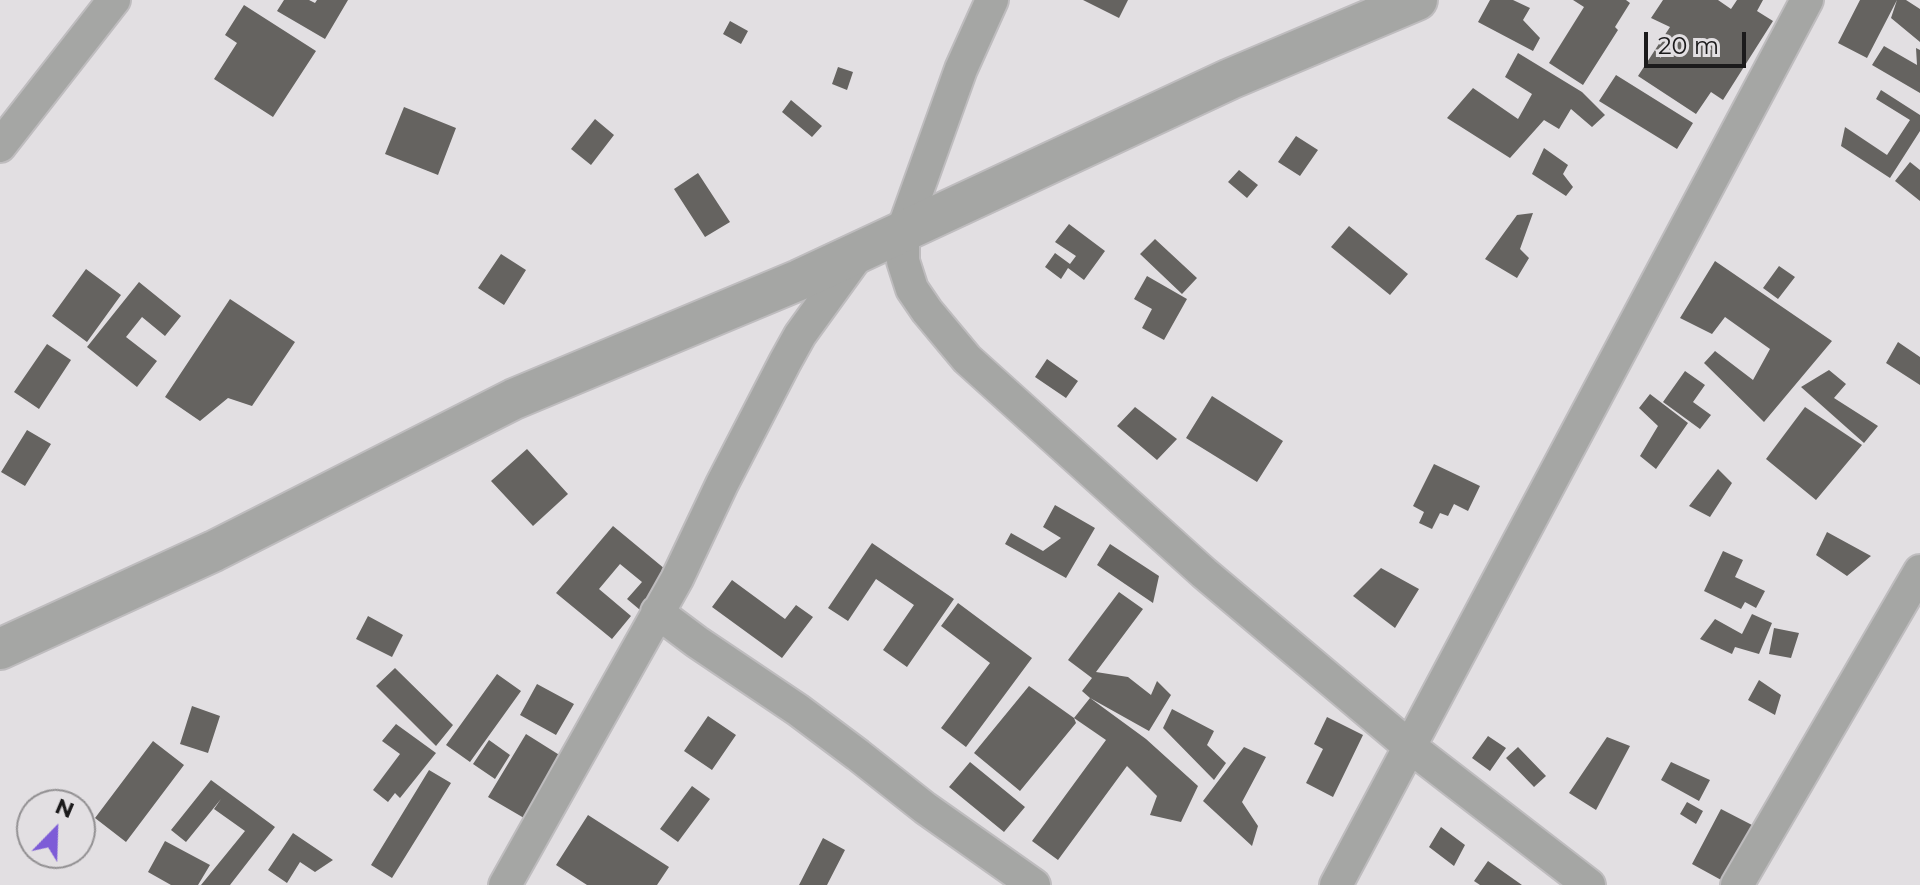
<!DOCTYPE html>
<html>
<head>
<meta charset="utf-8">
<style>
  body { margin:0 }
  #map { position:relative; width:1920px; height:885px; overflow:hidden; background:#e2dfe2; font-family:Montserrat,sans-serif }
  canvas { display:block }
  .north { position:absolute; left:16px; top:789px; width:80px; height:80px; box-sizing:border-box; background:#e2dfe2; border:2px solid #929092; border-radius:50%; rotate:23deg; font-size:22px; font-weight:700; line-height:32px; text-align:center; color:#1b1a1b }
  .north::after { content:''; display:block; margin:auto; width:28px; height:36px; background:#7d5cd7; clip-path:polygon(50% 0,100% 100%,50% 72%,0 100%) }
  .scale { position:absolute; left:1644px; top:32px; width:102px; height:36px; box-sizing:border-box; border:4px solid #1b1a1b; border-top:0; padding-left:10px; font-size:24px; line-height:28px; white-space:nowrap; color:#1b1a1b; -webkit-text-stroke:6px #e2dfe2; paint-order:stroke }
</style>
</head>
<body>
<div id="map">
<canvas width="1920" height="885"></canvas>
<div class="north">N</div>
<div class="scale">20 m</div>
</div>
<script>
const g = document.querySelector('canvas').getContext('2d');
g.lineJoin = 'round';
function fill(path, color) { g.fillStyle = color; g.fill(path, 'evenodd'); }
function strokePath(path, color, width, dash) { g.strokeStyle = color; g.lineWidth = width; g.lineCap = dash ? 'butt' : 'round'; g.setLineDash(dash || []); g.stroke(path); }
const building = new Path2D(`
  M284,0h25l6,3 2,-3h31l-23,39 -48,-28z
  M1083,0h45l-9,18z
  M1490,0h23l17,8 -7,12 17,18 -7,13 -55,-29z
  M1573,0h53l4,3 -15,24 3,3 -35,55 -34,-22 35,-56z
  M1663,0h55l13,9 6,-9h26l-6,11 16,10 -50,79 -12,-8 -15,22 -58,-38 32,-49 -19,-9z
  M1860,0h37l-30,58 -29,-15z
  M1897,0h9l14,9v33l-29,-24z
  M244,5l72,46 -43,66 -59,-38 23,-36 -12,-8z
  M730,21l18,10 -7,13 -18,-10z
  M1884,46l33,19 -1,-17 4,2v43l-48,-28z
  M1518,53l64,39 23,23 -13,12 -21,-18 -12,20 -15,-9 -34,38 -63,-40 26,-30 45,31 14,-25 -27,-17z
  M838,67l15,5 -6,18 -15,-6z
  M1616,75l77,48 -16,26 -78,-48z
  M1881,90l39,25v16l-30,47 -49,-32 4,-19 42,28 23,-35 -34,-21z
  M791,100l31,26 -10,11 -30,-25z
  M404,107l52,21 -18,47 -53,-21z
  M595,119l19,16 -23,30 -20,-16z
  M1296,136l22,14 -18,26 -22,-14z
  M1544,148l24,17 -5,9 10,13 -7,9 -34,-22z
  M1910,162l10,8v31l-25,-20z
  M1239,170l19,15 -11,13 -19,-16z
  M698,173l32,49 -25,15 -31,-48z
  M1533,213l-13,36 9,9 -12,20 -32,-19 32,-44z
  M1069,224l36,27 -21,29 -16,-12 -7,11 -16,-12 10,-14 15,11 6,-8 -21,-14z
  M1349,226l59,48 -18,21 -59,-48z
  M1155,239l42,39 -15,16 -42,-40z
  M501,254l25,16 -22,35 -26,-17z
  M1715,261l117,80 -68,81 -60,-59 11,-12 38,29 17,-31 -45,-32 -13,17 -32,-16z
  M1779,266l16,11 -17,22 -15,-11z
  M86,269l35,26 -34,47 -35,-26z
  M1147,276l40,23 -23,41 -22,-12 10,-19 -18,-10z
  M139,282l42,34 -16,20 -23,-19 -16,20 31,24 -20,26 -50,-40z
  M230,299l65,43 -43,64 -24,-8 -28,23 -35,-24z
  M1898,342l22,15v28l-34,-22z
  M47,344l24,16 -32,49 -25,-17z
  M1047,359l31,22 -12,17 -31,-21z
  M1829,370l17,14 -12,14 44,28 -14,17 -63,-56z
  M1685,371l20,14 -12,17 18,13 -11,14 -37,-27z
  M1650,394l38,29 -32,46 -16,-13 18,-30 -19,-18z
  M1212,396l71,45 -26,41 -71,-44z
  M1135,407l42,32 -20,21 -40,-34z
  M1805,407l57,38 -46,55 -50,-41z
  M27,430l24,14 -26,42 -24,-14z
  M527,449l41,45 -35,32 -42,-45z
  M1434,464l46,22 -12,25 -14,-7 -6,12 -8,-3 -8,16 -13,-6 5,-11 -11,-6z
  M1718,469l14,14 -22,34 -21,-11z
  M1055,505l40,23 -29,50 -61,-34 6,-11 32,18 18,-13 -18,-11z
  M613,526l64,53 -31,36 -19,-16 15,-17 -22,-18 -21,25 32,27 -19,23 -56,-46z
  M1827,532l44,24 -24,20 -31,-21z
  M872,543l82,56 -47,68 -24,-17 31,-45 -38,-26 -28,42 -20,-13z
  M1110,544l49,32 -6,27 -56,-38z
  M1723,551l20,9 -8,17 30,14 -9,17 -11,-6 -4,7 -37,-18z
  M1381,568l38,21 -24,39 -42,-32z
  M732,580l53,39 11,-14 17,12 -31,41 -70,-51z
  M1119,592l24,17 -47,63 32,5 23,18 6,-14 14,14 -22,36 -59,-33 -8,-7 10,-13 -24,-18z
  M958,603l74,55 -66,89 -25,-19 49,-65 -49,-37z
  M1752,614l20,9 -13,31 -24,-7 -3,7 -32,-15 15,-20 27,15z
  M368,616l35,19 -11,22 -36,-18z
  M1774,628l25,5 -8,25 -22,-4z
  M395,668l58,57 -17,21 -60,-60z
  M497,674l24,17 -51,71 -24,-17z
  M1759,680l22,15 -6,20 -27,-15z
  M537,684l37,20 -18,31 -36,-20z
  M1029,686l45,32 2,5 -56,68 -46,-38z
  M1090,698l56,41 52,47 -17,36 -31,-7 7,-19 -30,-30 -69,94 -26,-19 74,-101 -32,-22z
  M192,706l28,10 -12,37 -28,-9z
  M1172,709l42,22 -7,14 19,18 -12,17 -51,-52z
  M708,716l28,19 -24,35 -28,-19z
  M1327,717l36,18 -30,62 -27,-14 17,-34 -9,-5z
  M396,724l40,29 -36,45 -5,-5 -7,9 -15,-12 27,-36 -18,-13z
  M526,734l35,22 -37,62 -36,-21z
  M1488,736l18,12 -16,23 -18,-13z
  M1607,737l23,9 -34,64 -27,-17z
  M489,740l21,15 -15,24 -22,-15z
  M153,741l31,24 -58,77 -31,-24z
  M1244,747l22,10 -24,45 16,24 -6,20 -49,-45z
  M1518,747l28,29 -12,11 -28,-29z
  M970,762l55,45 -21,25 -55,-45z
  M1671,762l39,18 -11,21 -38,-21z
  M429,770l22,13 -59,95 -21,-13z
  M211,780l64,47 -45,58h-29l44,-54 -31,-22 7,-10 -35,43 -15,-12z
  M692,786l18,13 -32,43 -18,-13z
  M1687,802l16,9 -7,13 -16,-10z
  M1721,809l31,16 -29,56 -31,-17z
  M588,815l81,52 -12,18h-70l-31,-20z
  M1441,827l24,18 -11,21 -25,-19z
  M293,833l40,27 -18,12 -15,-10 -13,21 -19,-13z
  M823,838l22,12 -18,35h-28z
  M165,841l45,24 -12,20h-27l-23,-13z
  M1488,861l34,24h-42l-6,-4z`);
const minor = new Path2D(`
  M992,0l-31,69 -58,161v31l9,28 15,22 40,48 237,214 205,173 180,139
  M0,146l114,-146
  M657,612l40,30 101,68 60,45 67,53 109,77
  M505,885l172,-306 45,-95 63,-122 15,-27 60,-83
  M1336,885l471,-885
  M1737,885l183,-314`);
const tertiary = new Path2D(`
  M0,649l214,-98 300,-152 285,-119 431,-201 187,-79`);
fill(building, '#656360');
strokePath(minor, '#bebcbe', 36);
strokePath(tertiary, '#bebcbe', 44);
strokePath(minor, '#a5a6a4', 32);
strokePath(tertiary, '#a5a6a4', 40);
</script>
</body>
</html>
